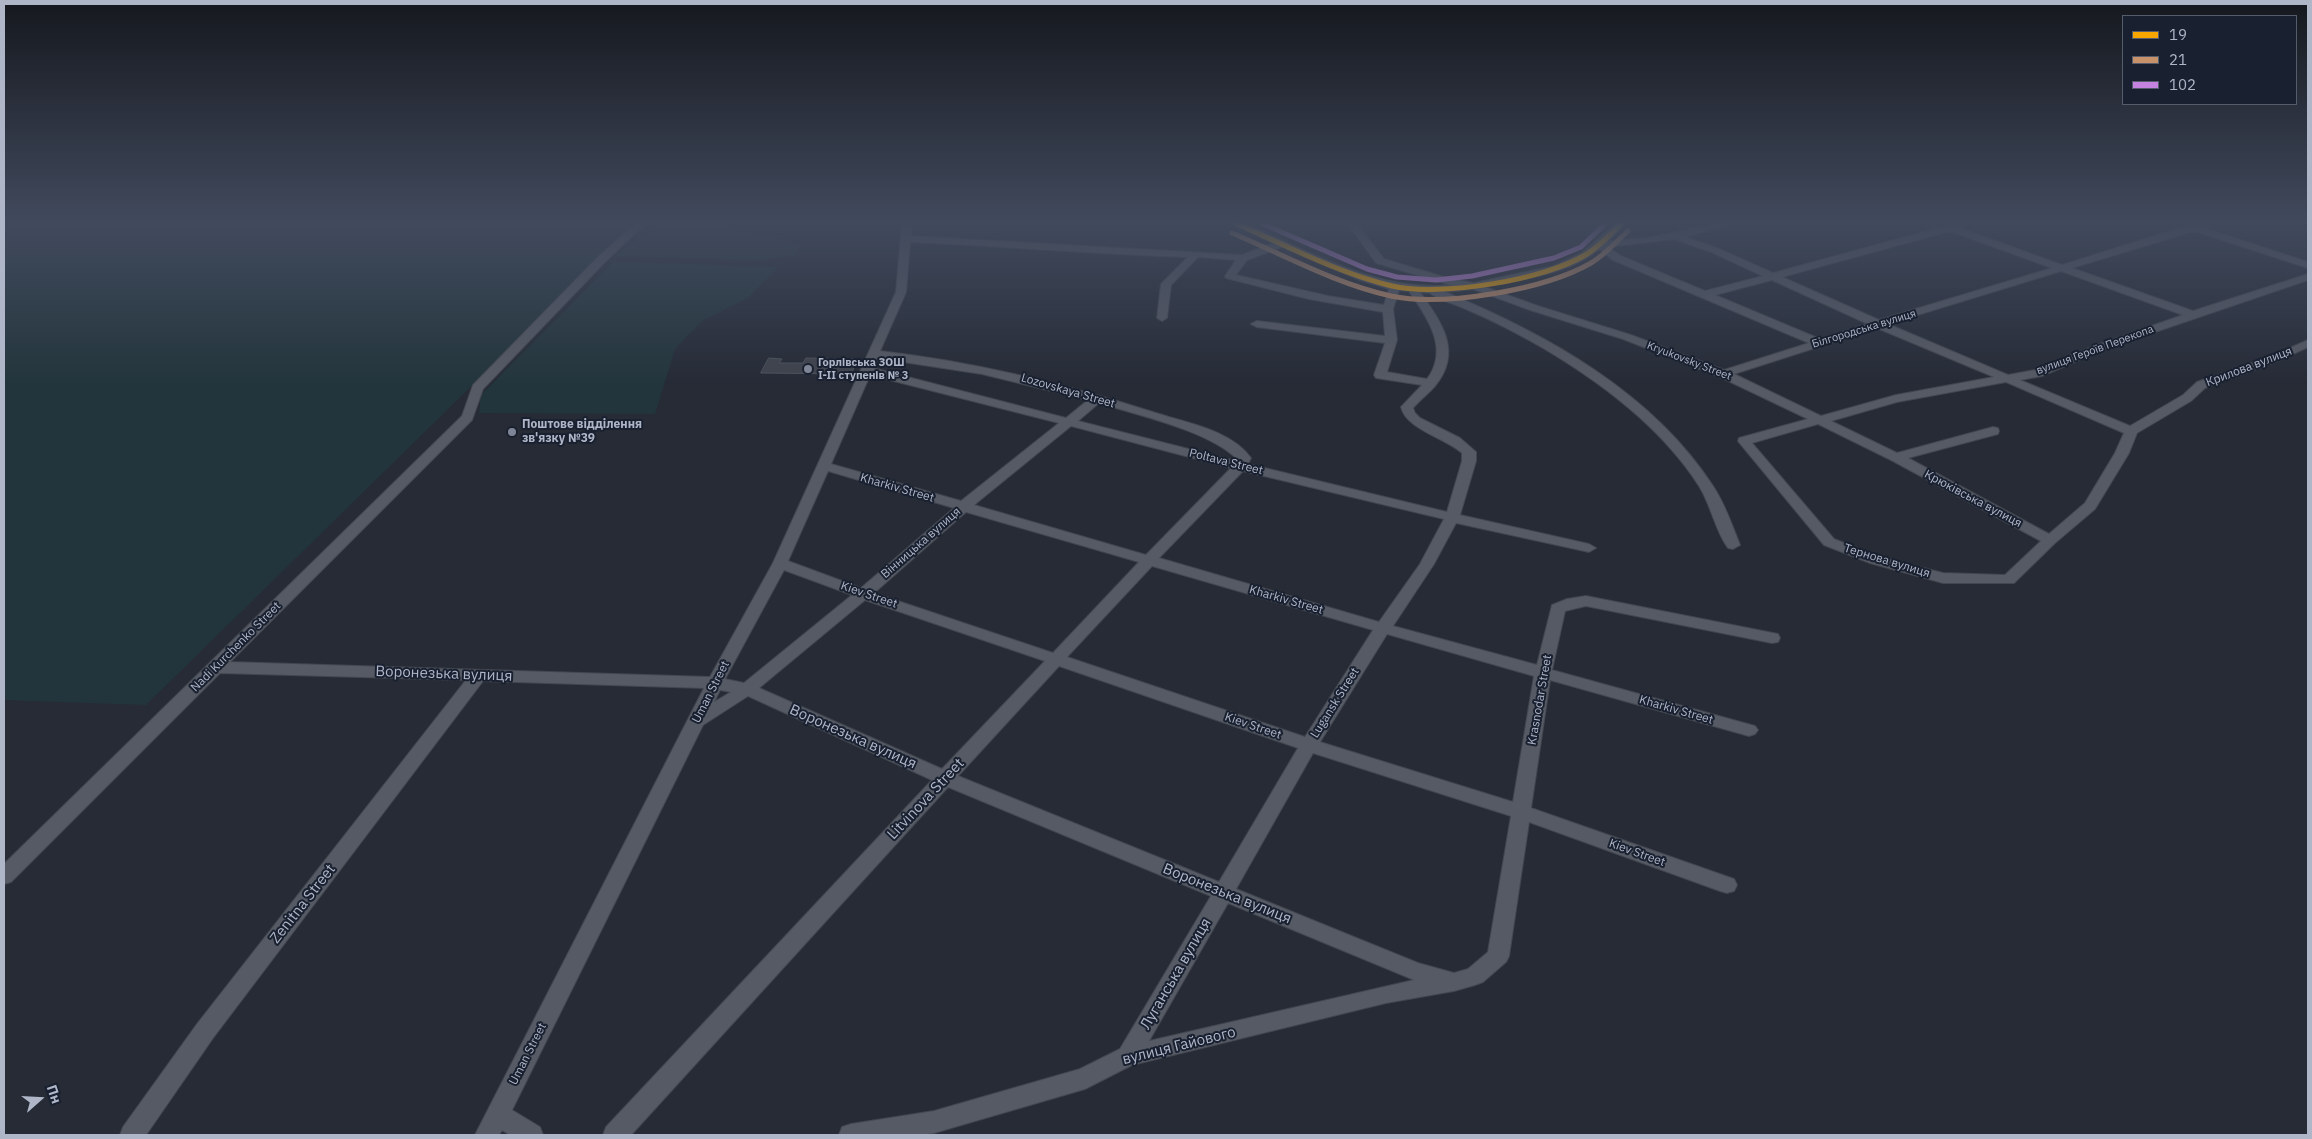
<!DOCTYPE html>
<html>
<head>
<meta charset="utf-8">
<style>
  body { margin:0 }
  #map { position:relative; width:2312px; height:1139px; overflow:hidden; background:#262b36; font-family:"IBM Plex Sans",sans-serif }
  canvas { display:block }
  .frame { position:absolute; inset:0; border:5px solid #afb6c8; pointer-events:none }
  .legend { position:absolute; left:2122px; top:15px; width:175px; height:90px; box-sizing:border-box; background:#192130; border:1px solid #555d6d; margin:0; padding:6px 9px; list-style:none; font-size:15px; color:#afb6c8 }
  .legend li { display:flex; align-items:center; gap:10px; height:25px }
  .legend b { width:25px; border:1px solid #555d6d }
  .north { position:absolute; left:15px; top:1074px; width:50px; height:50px; -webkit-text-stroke:4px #192130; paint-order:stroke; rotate:71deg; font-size:14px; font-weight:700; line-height:20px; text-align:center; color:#afb6c8 }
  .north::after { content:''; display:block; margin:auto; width:18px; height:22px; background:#afb6c8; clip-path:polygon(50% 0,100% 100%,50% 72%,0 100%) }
</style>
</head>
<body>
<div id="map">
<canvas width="2312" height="1139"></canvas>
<div class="frame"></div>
<ul class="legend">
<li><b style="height:6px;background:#f7a600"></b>19</li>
<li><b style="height:6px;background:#c7916a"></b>21</li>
<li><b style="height:6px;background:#c483df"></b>102</li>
</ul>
<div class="north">Пн</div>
</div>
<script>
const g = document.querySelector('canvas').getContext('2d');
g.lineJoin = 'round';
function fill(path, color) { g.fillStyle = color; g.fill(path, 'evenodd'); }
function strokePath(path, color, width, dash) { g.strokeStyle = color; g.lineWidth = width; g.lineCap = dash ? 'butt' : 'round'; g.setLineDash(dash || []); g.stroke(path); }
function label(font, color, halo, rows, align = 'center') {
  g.font = font + ' "IBM Plex Sans",sans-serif'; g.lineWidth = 4; g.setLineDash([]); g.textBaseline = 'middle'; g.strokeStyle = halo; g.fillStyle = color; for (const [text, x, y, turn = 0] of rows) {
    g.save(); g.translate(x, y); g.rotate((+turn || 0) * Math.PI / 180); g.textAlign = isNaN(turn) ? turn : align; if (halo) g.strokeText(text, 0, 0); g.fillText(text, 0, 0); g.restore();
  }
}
const green = new Path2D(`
  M4,224h633l-491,481 -142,-5z
  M655,224h69l77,21 -6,11 -36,4 -143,-4z
  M613,262l165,5 -30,31 -46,23 -27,28 -20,65 -176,-1 2,-18z`);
const building = new Path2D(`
  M769,358l13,1 -3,4h24l3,-5 52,1 -7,15 -90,-1z`);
const minor = new Path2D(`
  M635,224h10l-40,38 -122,127 -11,31 -242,242 480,15 63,-114 123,-271 6,-68h10l-1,12 331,19 32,-12 -42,-19h13c64,27 135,69 206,61l-75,-22 -28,-39h9l27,35 67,20 23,4 80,-17 28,-13 33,-29h10l-17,17 39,-3 67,-14h17l-46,13 32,11 56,25 180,-49h16l-9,4 102,37 127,-40 21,-1 -6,4 104,34v6l-114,-37 -122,37 121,43 115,-37v6l-206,70 -60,26 -22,4 110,46 53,-31 14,-13 75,-26 36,-16v7l-28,13 -75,28 -14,13 -54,32 -8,20 -34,56 -40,34 -41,40h-71l-73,-20 -46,-18 -86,-104 1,-3 69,-19 -88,-42 -97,-38 -93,-29 -57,-21 -28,3c101,42 207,100 268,194 12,18 19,39 27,59l-7,4 -5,-1c-13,-18 -17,-43 -29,-62 -37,-58 -97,-103 -156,-138 -24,-14 -49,-27 -75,-38 -12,-6 -28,-9 -38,-17l-10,-1c22,31 43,60 15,94 -6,7 -15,14 -22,22l2,5 5,5 40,20 16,14v9l-16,54 129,29 7,4 -7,4 -133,-29 -22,41 -41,62 144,39 15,-60 15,-6 19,-3 192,38 2,4 -2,4 -6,1 -186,-37 -21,5 -13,59 203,56 3,4 -3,4 -6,2 -199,-56 -19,128 203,71 3,6 -3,6 -7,2 -7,-2 -191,-69 -20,134 -3,6 -23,20 -8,3 -21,6 -68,12 -254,62 -47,24 -151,44 -13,2h-82l3,-8 9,-3 83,-13 146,-42 40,-20 91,-153 -263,-109 -317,348h-28l3,-8 326,-347 -184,-84 -45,29 -191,385 28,17 3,8h-33l-8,-5 -3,5h-24l229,-447 -221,-7 -270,357 -67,97h-26l3,-8 74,-103 269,-344 -246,-7 -209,209 -7,2v-20l458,-448 11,-31 124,-127zM1950,231l102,37 -173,52 -97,-43zM1674,239l37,13 52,24 -58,15 -84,-35 -13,-9zM910,242c93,4 185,12 278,15l-27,27 -4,34 5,3 5,-3 4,-33 27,-28 38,3 -11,16 1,2 83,21 74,13 2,24 -128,-15 -6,3 6,3 128,16 -11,32 2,3 46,7 -21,22c5,22 44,31 61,46v8l-15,51 -199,-48 3,-6c-20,-28 -64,-35 -95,-45 -90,-29 -181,-51 -276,-62l26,-59zM1282,247l78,33 29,9 -5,16 -56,-9 -92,-21 11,-15zM1599,249l14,11 196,83 -85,27 -93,-35 -93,-29 -53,-19c38,-9 84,-12 114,-38zM2061,271l122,44 -89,31 -59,24 -27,5 -120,-51zM1772,280l96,44 -48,15 -105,-44zM1399,290l10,1c18,26 41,58 18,88l-40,-7 10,-32 -4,-31zM1877,328l117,49 -98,18 -75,21 -87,-42zM877,358l105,16 106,26 -22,18 -193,-50zM870,375l189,48 -98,78 -130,-37zM2006,382l118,51 -9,20 -30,50 -36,31 -141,-76 90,-24 1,-3 -1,-3 -5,-1 -96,26 -66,-32 66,-19zM1099,403c39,12 110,28 138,56l-1,2 -158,-40zM1818,424l73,36 150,81 -36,34 -62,-2 -63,-16 -46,-18 -82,-96zM1071,426l160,42 -85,87 -172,-50zM828,471l126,37 -93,80 -73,-27zM1243,471l201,48 -24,45 -41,58 -220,-64zM966,512l173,50 -86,91 -179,-60zM1152,566l221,64 -68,107 -238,-80zM784,570l68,25 -108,88 -19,-4zM865,600l180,61 -103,108 -183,-81zM1387,634l147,42 -21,126 -193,-60zM1059,666l239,82 -79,134 -261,-106zM720,690l11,2 -17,10zM1313,753l198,63 -23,136 -20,17 -14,4 -36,-10 -182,-74zM1228,903l179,74 7,3 -265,61z`);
const bus1 = new Path2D(`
  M1237,224c50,22 101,49 155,62 48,11 153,-6 195,-32 13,-8 23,-20 34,-30`);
const bus2 = new Path2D(`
  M1232,233c52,22 104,51 159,63 52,11 153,-6 200,-33 14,-8 25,-21 37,-32`);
const bus3 = new Path2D(`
  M1263,224l104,45 30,8 39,3 36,-4 82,-18 27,-11 24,-23`);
const markers = [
  [808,369,5,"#7f8595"],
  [512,432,5,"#7f8595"]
];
const farStreetnames = [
  ["Білгородська вулиця",1864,329,-17],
  ["вулиця Героїв Перекопа",2095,350,-20],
  ["Kryukovsky Street",1689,361,21]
];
const farPoinames = [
  ["Горлівська ЗОШ",818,363],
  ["І-ІІ ступенів № 3",818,376]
];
const streetNames = [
  ["Крилова вулиця",2249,367,-21],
  ["Lozovskaya Street",1068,391,16],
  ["Poltava Street",1226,462,14],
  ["Kharkiv Street",897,488,16],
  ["Крюківська вулиця",1973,499,28],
  ["Вінницька вулиця",921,543,-41],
  ["Тернова вулиця",1887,561,17],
  ["Kiev Street",869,595,19],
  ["Kharkiv Street",1286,600,16],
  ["Nadi Kurchenko Street",236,647,-45],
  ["Uman Street",711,692,-63],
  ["Krasnodar Street",1540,700,-80],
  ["Lugansk Street",1335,703,-58],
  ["Kharkiv Street",1676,710,16],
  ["Kiev Street",1253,726,19],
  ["Kiev Street",1637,853,20],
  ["Uman Street",528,1054,-63]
];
const poiNames = [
  ["Поштове відділення",522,425],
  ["зв'язку №39",522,439]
];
const nearStreetnames = [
  ["Воронезька вулиця",444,674,2],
  ["Воронезька вулиця",853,737,24],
  ["Litvinova Street",926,799,-47],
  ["Воронезька вулиця",1227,894,22],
  ["Zenitna Street",303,904,-52],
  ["Луганська вулиця",1176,974,-60],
  ["вулиця Гайового",1179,1046,-14]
];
fill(green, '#23353c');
fill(building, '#3f434c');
strokePath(building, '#4e535e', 1);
strokePath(minor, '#42464f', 2);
fill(minor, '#565a64');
strokePath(bus1, '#f7a600', 5);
strokePath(bus2, '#c7916a', 5);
strokePath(bus3, '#c483df', 5);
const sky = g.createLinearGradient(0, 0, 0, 384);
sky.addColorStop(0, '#15181e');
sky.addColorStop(0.58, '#414a5d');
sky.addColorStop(1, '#414a5d00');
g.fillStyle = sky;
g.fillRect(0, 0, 2312, 384);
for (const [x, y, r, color] of markers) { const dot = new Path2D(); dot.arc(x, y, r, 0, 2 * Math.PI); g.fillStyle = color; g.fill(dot); strokePath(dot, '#192130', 2); }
label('11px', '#afb6c8', '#192130', farStreetnames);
label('bold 11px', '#afb6c8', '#192130', farPoinames, 'left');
label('12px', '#afb6c8', '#192130', streetNames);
label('bold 12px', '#afb6c8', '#192130', poiNames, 'left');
label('15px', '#afb6c8', '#192130', nearStreetnames);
</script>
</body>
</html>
